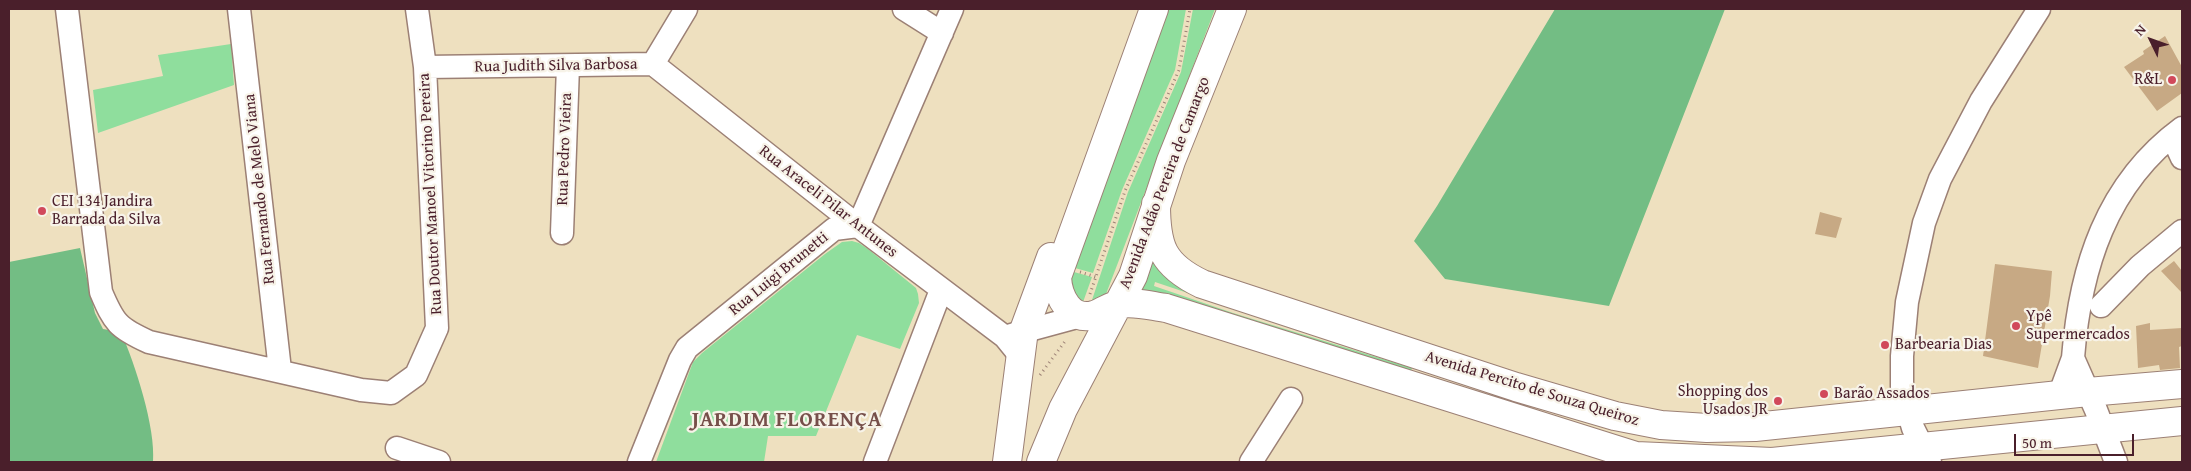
<!DOCTYPE html>
<html>
<head>
<meta charset="utf-8">
<style>
  body { margin:0 }
  #map { position:relative; width:2191px; height:471px; overflow:hidden; background:#eee0bf; font-family:"Gentium Book Plus",serif }
  canvas { display:block }
  .frame { position:absolute; inset:0; border:10px solid #4a1f2b; pointer-events:none }
  .north { position:absolute; left:2126px; top:15px; width:50px; height:50px; -webkit-text-stroke:4px #f7f3e8; paint-order:stroke; rotate:312deg; font-size:14px; font-weight:700; line-height:20px; text-align:center; color:#4a1f2b }
  .north::after { content:''; display:block; margin:auto; width:18px; height:22px; background:#4a1f2b; clip-path:polygon(50% 0,100% 100%,50% 72%,0 100%) }
  .scale { position:absolute; left:2014px; top:434px; width:120px; height:22px; box-sizing:border-box; border:2px solid #4a1f2b; border-top:0; padding-left:6px; font-size:15px; line-height:18px; white-space:nowrap; color:#4a1f2b; -webkit-text-stroke:4px #f7f3e8; paint-order:stroke }
</style>
</head>
<body>
<div id="map">
<canvas width="2191" height="471"></canvas>
<div class="frame"></div>
<div class="north">N</div>
<div class="scale">50 m</div>
</div>
<script>
const g = document.querySelector('canvas').getContext('2d');
g.lineJoin = 'round';
function fill(path, color) { g.fillStyle = color; g.fill(path, 'evenodd'); }
function strokePath(path, color, width, dash) { g.strokeStyle = color; g.lineWidth = width; g.lineCap = dash ? 'butt' : 'round'; g.setLineDash(dash || []); g.stroke(path); }
function label(font, color, halo, rows, align = 'center') {
  g.font = font + ' "Gentium Book Plus",serif'; g.lineWidth = 4.5; g.setLineDash([]); g.textBaseline = 'middle'; g.strokeStyle = halo; g.fillStyle = color; for (const [text, x, y, turn = 0] of rows) {
    g.save(); g.translate(x, y); g.rotate((+turn || 0) * Math.PI / 180); g.textAlign = isNaN(turn) ? turn : align; if (halo) g.strokeText(text, 0, 0); g.fillText(text, 0, 0); g.restore();
  }
}
const green = new Path2D(`
  M1161,9h25l-11,61 -53,120 -29,83 -29,-8z
  M1193,9h22l-109,285 -3,3 -12,6 37,-111 53,-120z
  M231,44l3,41 -136,48 -5,-43 70,-14 -5,-21z
  M852,241l7,2 9,6 48,39 2,6 1,9 -19,46 -43,-14 -41,101h-48l-4,26h-108l37,-100 9,-9 123,-99 17,-12z
  M1150,253l262,111 -165,-51 -92,-31 -1,4 79,27 179,55 -1,3 -269,-80 -4,-2z
  M1063,269l29,8 -10,28 -21,-29z`);
const forest = new Path2D(`
  M1555,9h170l-116,297 -164,-27 -31,-38 23,-35z
  M80,248l15,65 8,16 18,3c14,32 35,96 32,130h-144v-200z`);
const building = new Path2D(`
  M2165,36l17,31v26l-25,18 -33,-44 20,-13 -1,-3z
  M1820,212l22,6 -6,20 -21,-4z
  M2174,261l8,10v22l-21,-22z
  M1995,264l57,7 -2,25 -12,72 -55,-12z
  M2150,323v7l32,-2v18l-3,1 1,21 -20,2 -1,-5 -21,3 -2,-42z`);
const path = new Path2D(`
  M1080,272l16,5
  M1090,294l35,-103 54,-121 11,-61
  M1040,375l26,-35`);
const minor = new Path2D(`
  M67,9l34,283c13,31 17,36 48,50l212,48 30,3 25,-18 21,-47 -12,-261 -8,-58
  M239,9l41,361
  M904,9l38,24
  M653,64l205,162 147,111 13,16 3,12
  M653,64l33,-55
  M425,67l228,-3
  M2172,136l10,22
  M858,226l94,-217
  M562,233l6,-167
  M2101,306l39,-40 42,-35
  M1011,335l70,-19
  M2073,358c7,-90 33,-174 109,-230
  M2059,396l14,-38 23,52 20,52
  M397,448l42,14
  M639,462l41,-102 7,-12 147,-119 24,-3
  M875,462l66,-172
  M1251,462l40,-63
  M1930,462l-17,-34 -11,-38v-34l5,-54 17,-79 16,-44 41,-78 58,-92`);
const major = new Path2D(`
  M1154,9l-97,268c1,20 13,45 37,38 9,-3 17,-9 25,-11 16,-3 32,2 47,4l470,148 136,6 410,-41
  M1156,204c0,42 6,61 46,80l314,103 99,29 46,9 46,3 48,-1 333,-35 94,-8
  M1007,462l17,-132 27,-73
  M1041,462l22,-53 70,-133 38,-115 61,-152`);
const markers = [
  [2172,80,5,"#d1495b"],
  [42,211,5,"#d1495b"],
  [2016,326,5,"#d1495b"],
  [1885,345,5,"#d1495b"],
  [1824,394,5,"#d1495b"],
  [1778,401,5,"#d1495b"]
];
const streetNames = [
  ["Rua Judith Silva Barbosa",556,66,-1],
  ["Rua Pedro Vieira",565,149,-88],
  ["Avenida Adão Pereira de Camargo",1165,183,-69],
  ["Rua Fernando de Melo Viana",260,189,-96],
  ["Rua Doutor Manoel Vitorino Pereira",431,194,-93],
  ["Rua Araceli Pilar Antunes",828,202,38],
  ["Rua Luigi Brunetti",779,274,-39],
  ["Avenida Percito de Souza Queiroz",1532,389,17]
];
const poiNames = [
  ["R&L",2162,80,"right"],
  ["CEI 134 Jandira",52,202],
  ["Barrada da Silva",52,220],
  ["Ypê",2026,317],
  ["Supermercados",2026,335],
  ["Barbearia Dias",1895,345],
  ["Shopping dos",1768,392,"right"],
  ["Usados JR",1768,410,"right"],
  ["Barão Assados",1834,394]
];
const districtNames = [
  ["JARDIM FLORENÇA",787,421]
];
fill(green, '#8fde9d');
fill(forest, '#73bd84');
fill(building, '#c7a984');
strokePath(minor, '#9c8075', 25);
strokePath(major, '#9c8075', 30);
strokePath(path, '#9c8075', 3, [1, 4]);
strokePath(minor, '#fff', 22);
strokePath(major, '#fff', 28);
for (const [x, y, r, color] of markers) { const dot = new Path2D(); dot.arc(x, y, r, 0, 2 * Math.PI); g.fillStyle = color; g.fill(dot); strokePath(dot, '#f7f3e8', 2); }
label('16px', '#4a1f2b', '#f7f3e8', streetNames);
label('16px', '#4a1f2b', '#f7f3e8', poiNames, 'left');
g.letterSpacing = '1px';
label('bold 21px', '#764f4a', '#f7f3e8', districtNames);
g.letterSpacing = '0px';
</script>
</body>
</html>
